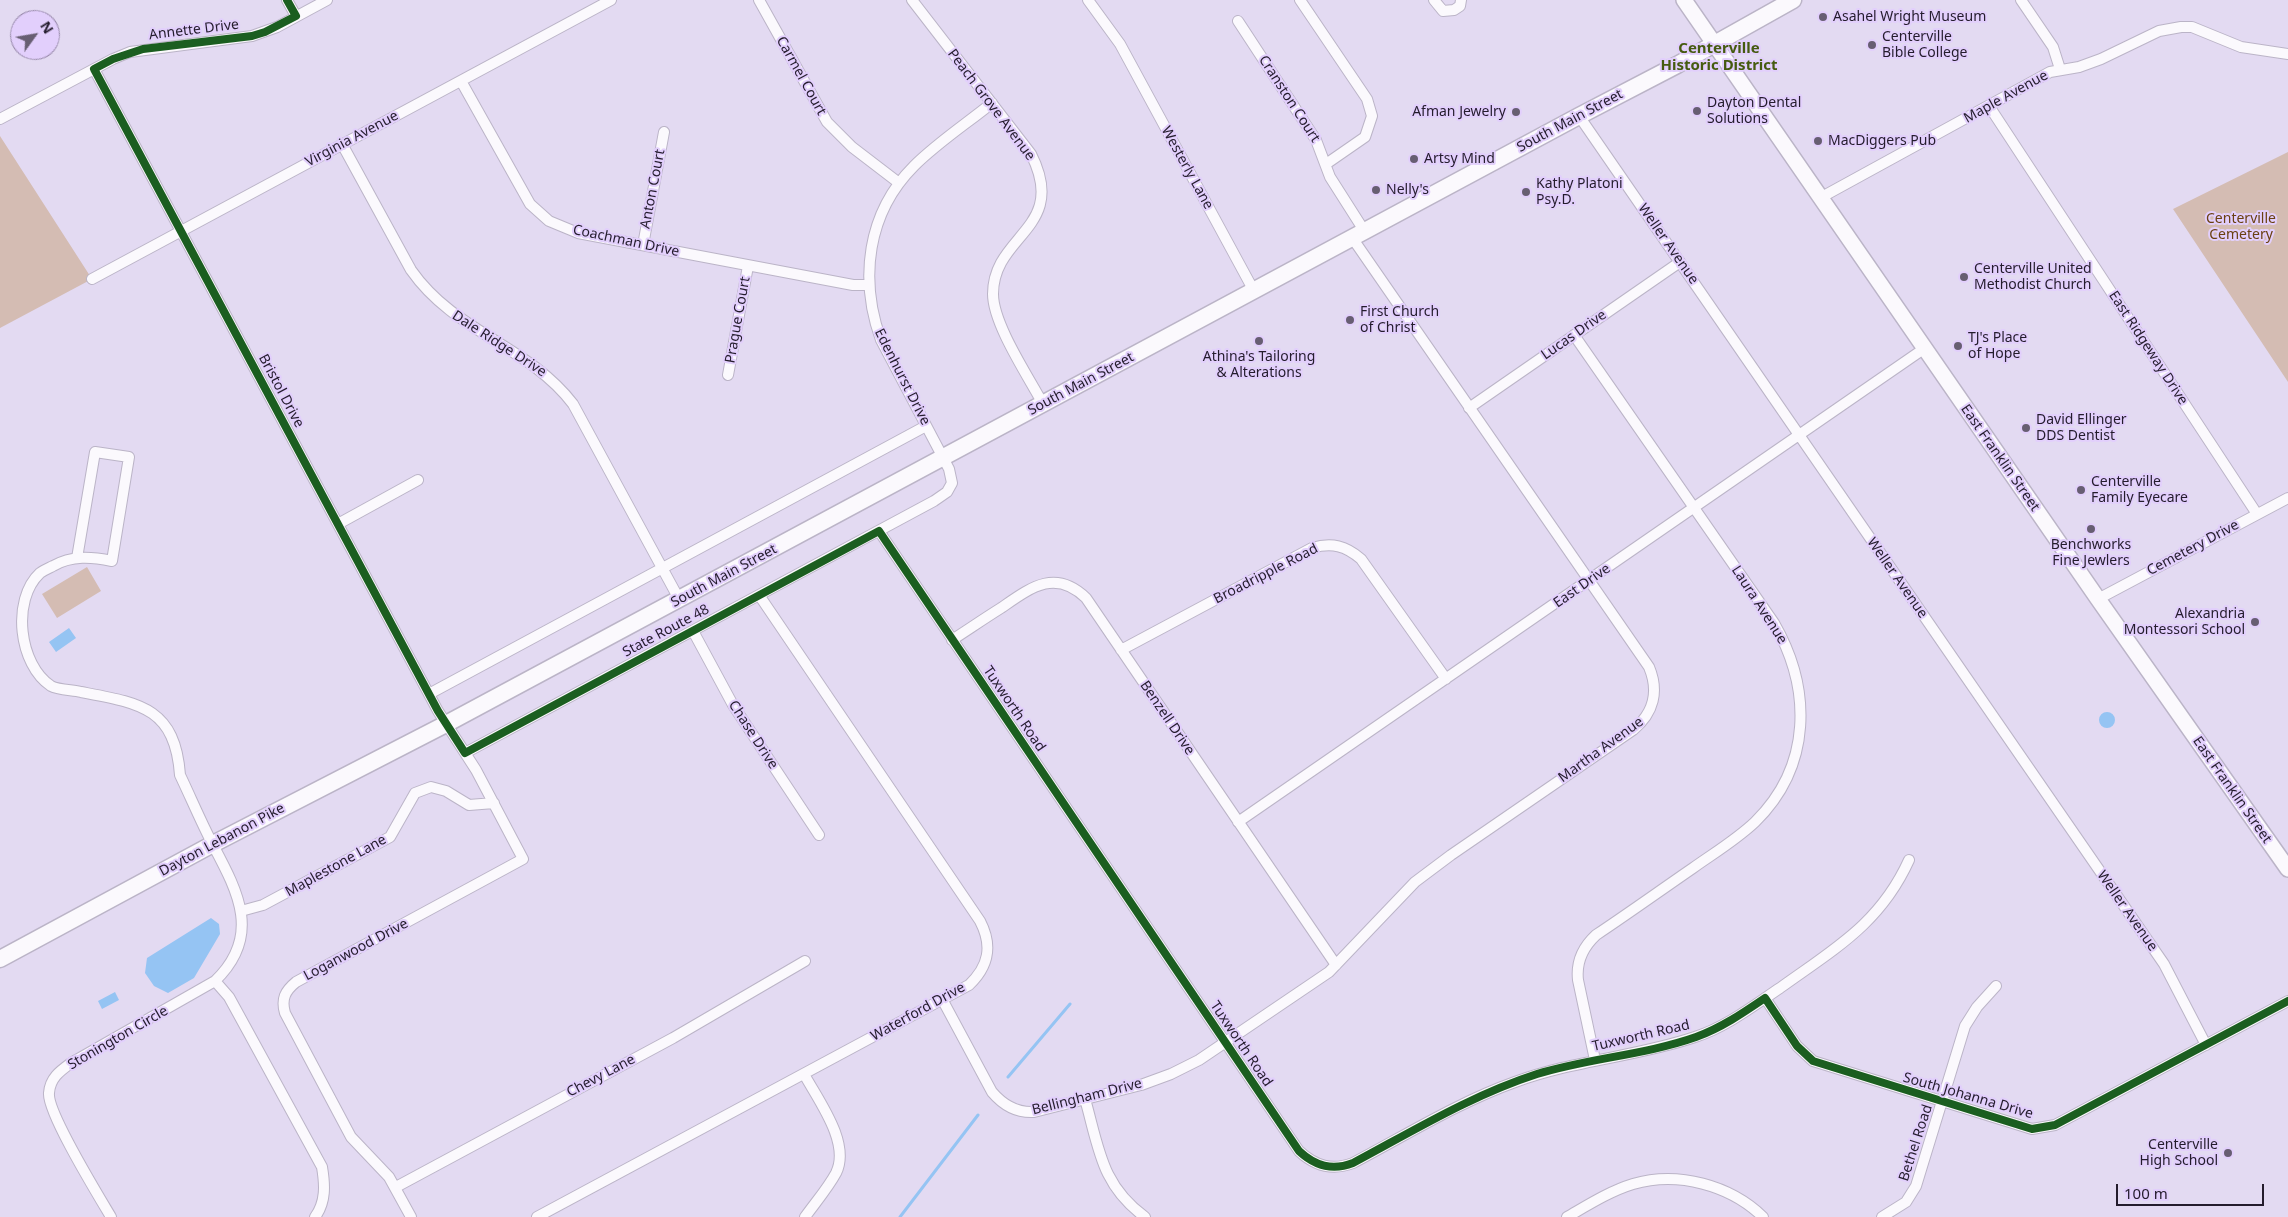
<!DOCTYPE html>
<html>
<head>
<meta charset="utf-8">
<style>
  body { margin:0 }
  #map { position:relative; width:2288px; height:1217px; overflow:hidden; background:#e3daf2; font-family:"Noto Sans",sans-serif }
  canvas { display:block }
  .north { position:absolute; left:10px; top:10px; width:50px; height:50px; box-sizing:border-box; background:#e2cffc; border:1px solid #9687a9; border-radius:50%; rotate:58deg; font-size:14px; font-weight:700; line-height:20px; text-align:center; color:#241c2d }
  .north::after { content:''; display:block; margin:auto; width:18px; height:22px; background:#675e72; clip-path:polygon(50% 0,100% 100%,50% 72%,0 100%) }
  .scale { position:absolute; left:2116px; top:1184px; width:148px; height:22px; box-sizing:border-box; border:2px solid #241c2d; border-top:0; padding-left:6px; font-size:15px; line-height:18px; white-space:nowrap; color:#241c2d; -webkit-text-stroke:4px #e2cffc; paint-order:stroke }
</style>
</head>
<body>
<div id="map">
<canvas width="2288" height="1217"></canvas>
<div class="north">N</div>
<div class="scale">100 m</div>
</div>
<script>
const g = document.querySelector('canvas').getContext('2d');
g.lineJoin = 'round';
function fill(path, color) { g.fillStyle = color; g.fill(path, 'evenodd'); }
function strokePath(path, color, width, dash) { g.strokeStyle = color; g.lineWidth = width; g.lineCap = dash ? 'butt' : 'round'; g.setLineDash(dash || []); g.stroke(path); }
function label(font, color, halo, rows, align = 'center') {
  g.font = font + ' "Noto Sans",sans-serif'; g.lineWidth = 4; g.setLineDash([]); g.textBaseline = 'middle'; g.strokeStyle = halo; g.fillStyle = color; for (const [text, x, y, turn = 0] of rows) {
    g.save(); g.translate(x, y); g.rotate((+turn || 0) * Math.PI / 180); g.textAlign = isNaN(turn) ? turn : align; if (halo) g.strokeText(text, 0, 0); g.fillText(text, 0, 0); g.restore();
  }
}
const green = new Path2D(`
  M0,136l92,143 -92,49z
  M2288,152v230l-115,-173z
  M87,567l14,24 -44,27 -15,-24z`);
const water = new Path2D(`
  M69,628l7,10 -20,14 -7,-10z
  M2099 720a8 8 0 1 1 16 0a8 8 0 1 1-16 0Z
  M211,918l8,6 1,10 -26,44 -26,15 -14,-7 -9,-13 2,-15z
  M115,992l4,8 -17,9 -4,-8z`);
const stream = new Path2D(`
  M1008,1077l62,-73
  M900,1217l78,-102`);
const street = new Path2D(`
  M287,0l9,16
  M759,0l68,122 25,25 47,36
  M912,0l119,154c38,75 -38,80 -38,140 0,30 35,82 50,110
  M1088,0l32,44 134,247
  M1300,0l67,99 5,17 -7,21 -39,27
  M1434,0l9,11 11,-1 6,-4 1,-6
  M2021,0l32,47 7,22
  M1238,21l78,119 14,37 35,55
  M94,69l344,642 38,59 47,89 -227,123c-11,9 -15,17 -11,31l66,124 38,40 22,40
  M461,81l69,123 19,17 29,12 275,52h15
  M1989,106l268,408
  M1579,116l585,848 42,81
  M0,119l113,-60 17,-7 122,-16 25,-9 50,-27
  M342,144l69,126c44,63 117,75 162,134l106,195
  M1820,198l230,-126 29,-5 22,-8 58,-28 22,-4h11l49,20 47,7
  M643,245l21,-113
  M92,279l519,-279
  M1574,335l200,288c38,66 38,143 -19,199 -19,18 -41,31 -62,46 -32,22 -64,45 -97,67 -14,13 -20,27 -18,45l17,80
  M728,375l20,-109
  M1469,408l211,-146
  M338,524l80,-44
  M879,531l420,620c16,15 33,20 54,12 53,-28 106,-61 162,-81 59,-22 121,-25 180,-45 31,-10 58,-31 85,-49 54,-39 100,-64 129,-128
  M77,558l18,-106 34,5 -17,104c-20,-4 -40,-6 -59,5 -4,2 -9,4 -13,7 -29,27 -21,92 11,113 7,4 22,4 30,6 58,11 94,15 99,83 11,23 21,47 33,70 25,47 49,91 2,136l-144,82c-11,8 -21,15 -22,30 -2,19 49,102 62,124
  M2098,599l190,-101
  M693,631l40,74 86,130
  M952,640c17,-11 33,-22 49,-32 29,-20 54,-40 85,-10l250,367
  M1121,650l191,-102c20,-6 34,-2 49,11l85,120
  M429,694l497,-268
  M465,753l469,-252 13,-9 5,-9 -3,-14 -68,-129c-22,-61 -14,-127 33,-174 23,-23 52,-42 78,-63
  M1238,822l687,-474
  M241,911l22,-6 127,-68 25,-44 16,-6 15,4 23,14 25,-2
  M215,981l14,16 93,170c3,18 4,35 -7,50
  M1765,998l32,48 16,15 219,68 23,-4 233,-124
  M942,999l50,93c11,13 24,21 42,20l107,-27 30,-11 28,-14 130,-88 86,-90 36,-27 182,-125c21,-17 26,-39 16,-63l-296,-428
  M804,1074c14,26 47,69 32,99 -8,15 -21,30 -31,44
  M1085,1099c14,49 16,86 60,118
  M396,1187l277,-149 132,-77
  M537,1217l432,-232c20,-19 24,-39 11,-64l-221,-326
  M1567,1217c21,-12 43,-26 66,-33 45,-13 97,1 130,33
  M1882,1217l24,-15 10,-16 49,-160 12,-19 19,-21`);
const secondary = new Path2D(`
  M1684,0l414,599 190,270`);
const primary = new Path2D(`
  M0,959l213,-115 233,-120 1133,-608 98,-51 116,-65`);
const cycleway = new Path2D(`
  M287,0l9,16 -31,16 -13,4 -109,13 -30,10 -19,10 344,642 27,42 414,-222 420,620c16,15 33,20 54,12 60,-32 119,-68 184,-89 52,-16 108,-19 159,-37 25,-9 47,-24 69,-39l32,48 16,15 219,68 23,-4 233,-124`);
const markers = [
  [1823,17,5,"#675e72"],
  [1872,45,5,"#675e72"],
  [1697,111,5,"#675e72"],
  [1516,112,5,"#675e72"],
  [1818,141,5,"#675e72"],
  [1414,159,5,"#675e72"],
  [1376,190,5,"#675e72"],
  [1526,192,5,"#675e72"],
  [1964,277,5,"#675e72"],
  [1350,320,5,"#675e72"],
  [1259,341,5,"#675e72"],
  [1958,346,5,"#675e72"],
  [2026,428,5,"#675e72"],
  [2081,490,5,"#675e72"],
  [2091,529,5,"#675e72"],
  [2255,622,5,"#675e72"],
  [2228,1153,5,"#675e72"]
];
const poiNames = [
  ["Asahel Wright Museum",1833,17],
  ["Centerville",1882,37],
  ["Bible College",1882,53],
  ["Dayton Dental",1707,103],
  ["Solutions",1707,119],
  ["Afman Jewelry",1506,112,"right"],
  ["MacDiggers Pub",1828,141],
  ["Artsy Mind",1424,159],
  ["Kathy Platoni",1536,184],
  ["Psy.D.",1536,200],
  ["Nelly's",1386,190],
  ["Centerville United",1974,269],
  ["Methodist Church",1974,285],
  ["First Church",1360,312],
  ["of Christ",1360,328],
  ["TJ's Place",1968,338],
  ["of Hope",1968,354],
  ["Athina's Tailoring",1259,357,"center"],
  ["& Alterations",1259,373,"center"],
  ["David Ellinger",2036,420],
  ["DDS Dentist",2036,436],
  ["Centerville",2091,482],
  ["Family Eyecare",2091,498],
  ["Benchworks",2091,545,"center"],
  ["Fine Jewlers",2091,561,"center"],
  ["Alexandria",2245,614,"right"],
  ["Montessori School",2245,630,"right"],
  ["Centerville",2218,1145,"right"],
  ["High School",2218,1161,"right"]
];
const streetNames = [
  ["Annette Drive",194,30,-7],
  ["Carmel Court",801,76,61],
  ["Maple Avenue",2006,97,-29],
  ["Cranston Court",1289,99,57],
  ["Peach Grove Avenue",991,105,53],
  ["South Main Street",1570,121,-28],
  ["Virginia Avenue",352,139,-28],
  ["Westerly Lane",1187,168,61],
  ["Anton Court",653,189,-79],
  ["Coachman Drive",626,241,12],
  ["Weller Avenue",1668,244,55],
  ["Prague Court",738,320,-80],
  ["Lucas Drive",1574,335,-35],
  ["Dale Ridge Drive",499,344,33],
  ["East Ridgeway Drive",2148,348,57],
  ["Edenhurst Drive",902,377,63],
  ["South Main Street",1081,384,-28],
  ["Bristol Drive",281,391,62],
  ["East Franklin Street",2000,458,55],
  ["Cemetery Drive",2193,548,-28],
  ["Broadripple Road",1266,574,-27],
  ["South Main Street",724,576,-28],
  ["Weller Avenue",1897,578,55],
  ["East Drive",1582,586,-35],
  ["Laura Avenue",1759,605,57],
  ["State Route 48",666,631,-28],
  ["Tuxworth Road",1014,709,56],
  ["Benzell Drive",1167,718,56],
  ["Chase Drive",753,735,57],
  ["Martha Avenue",1601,750,-36],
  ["East Franklin Street",2232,790,55],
  ["Dayton Lebanon Pike",222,840,-28],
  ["Maplestone Lane",336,866,-29],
  ["Weller Avenue",2127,911,55],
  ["Loganwood Drive",356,950,-28],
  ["Waterford Drive",918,1012,-29],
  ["Tuxworth Road",1641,1036,-13],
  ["Stonington Circle",118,1038,-30],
  ["Tuxworth Road",1241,1044,56],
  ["Chevy Lane",601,1076,-28],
  ["South Johanna Drive",1968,1096,16],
  ["Bellingham Drive",1087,1097,-14],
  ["Bethel Road",1916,1143,-72]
];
const parkNames = [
  ["Centerville",2241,219],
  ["Cemetery",2241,235]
];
const neighbourhoodNames = [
  ["Centerville",1719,49],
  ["Historic District",1719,66]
];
fill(green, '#d4bcb3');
fill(water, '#95c4f3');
strokePath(stream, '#95c4f3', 3);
strokePath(street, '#bbb4c7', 12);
strokePath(secondary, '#bbb4c7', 18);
strokePath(primary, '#bbb4c7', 19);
strokePath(street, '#fbf9fd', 10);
strokePath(secondary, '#fbf9fd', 15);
strokePath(primary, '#fbf9fd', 16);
strokePath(cycleway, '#1b5e20', 8);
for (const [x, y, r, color] of markers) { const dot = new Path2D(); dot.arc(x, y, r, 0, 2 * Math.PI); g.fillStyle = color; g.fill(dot); strokePath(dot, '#e2cffc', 2); }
label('14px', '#241c2d', '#e2cffc', poiNames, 'left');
label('14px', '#241c2d', '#e2cffc', streetNames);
label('14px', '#6a4011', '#e2cffc', parkNames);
label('bold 15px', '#465b10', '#e2cffc', neighbourhoodNames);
</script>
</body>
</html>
